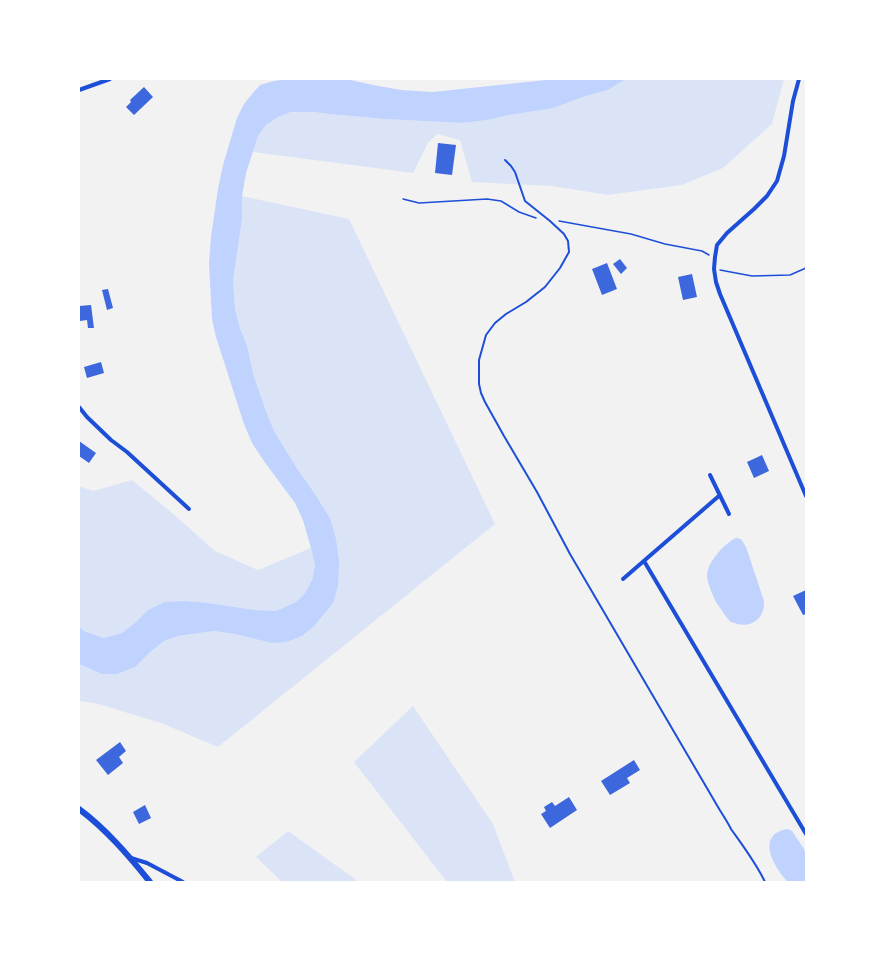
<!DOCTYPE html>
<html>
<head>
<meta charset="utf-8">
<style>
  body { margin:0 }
  #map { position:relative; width:885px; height:961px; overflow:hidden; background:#f2f2f2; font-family:"Source Sans 3",sans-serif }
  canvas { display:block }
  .frame { position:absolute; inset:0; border:80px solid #fff; pointer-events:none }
</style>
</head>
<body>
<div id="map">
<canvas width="885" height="961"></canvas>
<div class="frame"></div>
</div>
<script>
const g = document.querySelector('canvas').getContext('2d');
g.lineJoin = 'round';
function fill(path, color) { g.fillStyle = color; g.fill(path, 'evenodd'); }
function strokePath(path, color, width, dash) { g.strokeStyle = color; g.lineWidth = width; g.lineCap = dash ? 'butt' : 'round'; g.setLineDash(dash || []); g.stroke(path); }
const green = new Path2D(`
  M626,79h158l-12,45 -49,44 -41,17 -74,10 -56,-9 -80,-4 -12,-42 -23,-6 -9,9 -15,30 -160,-21 5,-16 8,-11 12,-8 13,-5h22l16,2 55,5 78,4 26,-3 21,-5 99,-25z
  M242,196l107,23 146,305 -277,223 -57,-24 -66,-20 -16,-2v-37l21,10 49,-21 15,-12 14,-5 36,-5 20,3 38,9 30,-7 28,-118 -17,-27 -15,-21 -24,-39 -8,-20 -12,-34 -7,-31 -7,-18 -5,-19 -2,-28 8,-63z
  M132,480l38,31 45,40 43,19 53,-22 4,17 -3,15 -7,13 -9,9 -20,9 -21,-1 -47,-7 -72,19 -14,11 -18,5 -20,-7 -5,-4v-141l14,5z
  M413,706l80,118 22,58h-68l-93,-120z
  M288,831l67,48 2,3h-75l-26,-25z`);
const water = new Path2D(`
  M289,79h57l27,6 28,5 32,2 122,-13h71l-18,11 -26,7 -29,11 -44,7 -21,5 -26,3 -78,-4 -55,-5 -16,-2h-22l-13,5 -12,8 -8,11 -12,37 -4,23v22l-9,63 2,28 5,19 7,18 7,31 12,34 8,20 24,39 15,21 17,27 6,21 3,23 -1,24 -5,17 -18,22 -13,11 -16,6 -14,1 -38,-9 -20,-3 -36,5 -14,5 -15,12 -14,14 -18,7h-16l-22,-10v-37l5,4 20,7 18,-5 14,-11 12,-12 17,-8 20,-1 23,2 47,7 21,1 20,-9 9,-9 7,-13 3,-15 -4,-17 -8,-28 -8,-17 -29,-39 -14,-21 -8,-19 -28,-87 -4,-18 -3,-56 2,-26 7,-48 5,-24 14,-47 7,-14 8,-10 8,-9 14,-4z
  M736,538l5,1 5,8 18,54c1,16 -11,27 -27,23 -1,-1 -6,-2 -6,-2 -4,-3 -12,-16 -15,-20 -3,-6 -9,-20 -9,-26 0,-14 18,-33 29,-38z
  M787,829l5,2 12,18 2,5v28h-18c-9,-9 -26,-33 -15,-46 3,-4 9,-6 14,-7z`);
const building = new Path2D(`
  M144,87l9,10 -19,18 -8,-8 5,-5 -1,-2z
  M438,143l18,2 -4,30 -17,-2z
  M620,259l7,9 -6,6 -8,-10z
  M607,263l10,26 -15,6 -10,-26z
  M692,274l5,23 -14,3 -5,-23z
  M108,289l5,19 -6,2 -5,-20z
  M91,305l3,23h-6l-1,-8 -7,1 -1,-15z
  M101,362l3,11 -17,5 -3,-11z
  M79,441l17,12 -7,10 -10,-7z
  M762,455l7,16 -15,7 -7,-16z
  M806,590v24l-3,1 -10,-19z
  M120,742l6,9 -7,6 4,6 -15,12 -12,-15z
  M634,760l6,10 -13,8 3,5 -20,12 -9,-14z
  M569,797l8,13 -27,18 -9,-14 5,-3 -2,-4 8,-5 3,4z
  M145,805l6,13 -12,6 -6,-12z`);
const path = new Path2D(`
  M403,199l16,4 68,-4 14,2 18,11 17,6
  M559,221l72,13 34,10 37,7 7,4
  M720,270l32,6 38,-1 16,-7`);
const service = new Path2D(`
  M505,160l6,6 4,6 10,29 25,20 14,13 4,7 1,11 -9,16 -15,19 -19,15 -20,12 -11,9 -9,12 -7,25v24l2,9 4,9 19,34 33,56 33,62 148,253c4,7 9,14 13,22 12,17 25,34 34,53`);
const minor = new Path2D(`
  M799,79l-6,22 -9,55 -7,25 -10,15 -13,13 -27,24 -10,12 -2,12 -1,12 2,13 4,12 86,202
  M79,90l31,-11
  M79,407l8,10 24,23 16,12 62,57
  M710,475l19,39
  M644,561l162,273
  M623,579l97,-84
  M131,858l16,5 36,19`);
const secondary = new Path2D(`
  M79,809c27,20 50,47 71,73`);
fill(green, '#dbe4f7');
fill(water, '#bfd3fe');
fill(building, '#3d67dc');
strokePath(path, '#1d4ed8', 1.5);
strokePath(service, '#1d4ed8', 2);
strokePath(minor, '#1d4ed8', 4);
strokePath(secondary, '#1d4ed8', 6);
</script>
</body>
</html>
